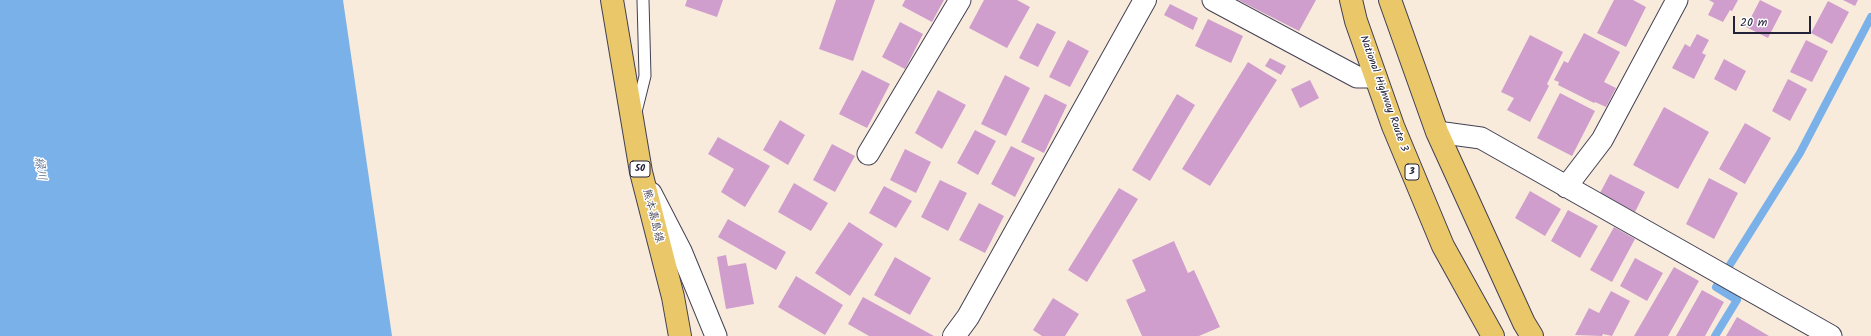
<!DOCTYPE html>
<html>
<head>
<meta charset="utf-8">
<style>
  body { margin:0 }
  #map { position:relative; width:1871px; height:336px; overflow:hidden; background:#f9ebdc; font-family:Kalam,sans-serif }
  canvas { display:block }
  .scale { position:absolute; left:1733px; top:16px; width:78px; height:18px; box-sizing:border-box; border:2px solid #22223b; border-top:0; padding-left:5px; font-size:12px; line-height:14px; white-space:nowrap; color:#22223b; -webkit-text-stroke:3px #fff; paint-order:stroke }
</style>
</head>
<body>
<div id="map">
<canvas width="1871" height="336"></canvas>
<div class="scale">20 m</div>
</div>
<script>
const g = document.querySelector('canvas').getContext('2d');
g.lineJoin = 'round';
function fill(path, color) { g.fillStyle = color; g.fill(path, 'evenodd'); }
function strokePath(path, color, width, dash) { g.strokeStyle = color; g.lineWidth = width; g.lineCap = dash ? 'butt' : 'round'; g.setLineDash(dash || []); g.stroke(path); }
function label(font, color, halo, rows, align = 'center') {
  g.font = font + ' Kalam,"Klee One",sans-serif'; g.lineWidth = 3; g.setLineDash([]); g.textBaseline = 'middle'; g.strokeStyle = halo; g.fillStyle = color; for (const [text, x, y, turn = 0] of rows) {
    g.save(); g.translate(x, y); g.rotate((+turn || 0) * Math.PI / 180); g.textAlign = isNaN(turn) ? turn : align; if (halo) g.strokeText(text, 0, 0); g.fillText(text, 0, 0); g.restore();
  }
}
const water = new Path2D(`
  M0,0h343l49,336h-392z`);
const stream = new Path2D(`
  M1715,336l22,-36 -21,-13 84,-134 71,-136`);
const building = new Path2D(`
  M687,0h36l-6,17 -32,-11z
  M836,0h39l-22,61 -34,-12z
  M905,0h39l-12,22 -30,-16z
  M984,0h33l13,7 -23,41 -38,-20z
  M1238,0h78l-17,31z
  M1614,0h19l13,7 -20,40 -29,-14z
  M1709,0h29l-6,11 -2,-1 -7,12 -15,-7 6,-12z
  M1760,0l22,11 -14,27 -22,-11z
  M1843,0h15l-3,6z
  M1828,1l21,11 -17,32 -21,-11z
  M1170,4l28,14 -5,12 -29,-15z
  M1208,19l35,17 -12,27 -36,-17z
  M900,22l23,12 -18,35 -23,-12z
  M1037,23l19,9 -18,35 -19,-9z
  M1584,33l36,19 -16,30 12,6 -10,19 -11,-5 -1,1 -36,-18 1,-3 -5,-2 10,-19 4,2z
  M1697,34l12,6 -7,13 4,2 -12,24 -22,-11 13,-24 5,3z
  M1530,35l33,17 -16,32 2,2 -19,36 -23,-12 7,-12 -13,-6z
  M1068,40l21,11 -19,36 -21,-10z
  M1806,40l22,11 -16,31 -22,-10z
  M1270,58l16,8 -5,9 -16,-9z
  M1724,59l22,12 -10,20 -22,-12z
  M1248,62l29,18 -67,106 -28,-17z
  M862,70l28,14 -23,44 -28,-14z
  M1005,75l25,13 -24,48 -25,-12z
  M1788,79l19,10 -17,32 -18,-10z
  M1310,80l9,18 -19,10 -9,-19z
  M938,90l28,15 -24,44 -27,-16z
  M1560,93l35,18 -23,45 -35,-18z
  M1045,94l22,11 -23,48 -23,-11z
  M1177,94l18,11 -45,76 -18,-11z
  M1664,107l45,25 -31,57 -45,-24z
  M780,120l25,15 -17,30 -25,-15z
  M1745,123l26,15 -26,46 -26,-15z
  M975,130l21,11 -18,34 -21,-12z
  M718,137l52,29 -25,41 -24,-15 13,-23 -26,-15z
  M832,144l23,12 -20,36 -22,-12z
  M1011,146l24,12 -20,39 -24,-13z
  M905,149l26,13 -15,31 -26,-13z
  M1610,174l35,18 -10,20 -35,-19z
  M1709,178l29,15 -24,46 -28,-15z
  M940,180l27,13 -19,38 -27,-14z
  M794,183l34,20 -17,28 -33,-19z
  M884,186l28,15 -16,27 -27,-15z
  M1119,188l19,11 -51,83 -19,-12z
  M1530,191l31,18 -16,27 -30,-18z
  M979,203l25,13 -19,37 -26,-13z
  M1568,210l30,16 -18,32 -29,-17z
  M728,219l58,33 -10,18 -58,-33z
  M849,222l34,22 -33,52 -35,-23z
  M1614,227l21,12 -23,43 -22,-12z
  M1174,241l14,32 6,-3 26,57 -21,9h-57l-16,-36 20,-9 -14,-31z
  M726,255l2,11 18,-3 8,41 -28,5 -9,-52z
  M895,257l36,21 -21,37 -36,-20z
  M1635,258l28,15 -16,28 -27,-15z
  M1674,267l25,14 -31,55h-34z
  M796,276l47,29 -18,30 -47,-28z
  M1702,290l22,12 -19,34h-29z
  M1611,291l19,10 -18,35 -9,-2 -1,2 -27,-1 14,-27 10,5z
  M863,297l71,39h-65l-21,-12z
  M1053,298l26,16 -14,22h-23l-9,-6z
  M1737,317l32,19h-43z`);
const service = new Path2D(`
  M636,112l9,-36 -2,-76`);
const minor = new Path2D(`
  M1213,0l144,77h19
  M1437,132l44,6 350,198
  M868,154l92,-154
  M1566,187l36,-47 75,-140
  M651,193l30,58 35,85`);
const tertiary = new Path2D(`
  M954,336l14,-19 177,-317`);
const primary = new Path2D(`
  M612,0l29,172 32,125 7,39`);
const trunk = new Path2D(`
  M1351,0l5,21 37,105 50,120 50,90
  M1390,0l47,132 87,191 8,13`);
const shields = [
  [640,169,20],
  [1412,172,14]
];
const shieldNames = [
  ["50",640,169],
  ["3",1412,172]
];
const streetNames = [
  ["National Highway Route 3",1383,94,70],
  ["熊本嘉島線",652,216,76]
];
const waterNames = [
  ["緑川",39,169,81]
];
fill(water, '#7bb1e9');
strokePath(stream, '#7bb1e9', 8);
fill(building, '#cf9ecd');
strokePath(service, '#424053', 13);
strokePath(minor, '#424053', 23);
strokePath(tertiary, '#424053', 24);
strokePath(primary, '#424053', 24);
strokePath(trunk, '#424053', 24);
strokePath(service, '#fff', 11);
strokePath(minor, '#fff', 21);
strokePath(tertiary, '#fff', 22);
strokePath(primary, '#eac769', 22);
strokePath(trunk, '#eac769', 22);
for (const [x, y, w] of shields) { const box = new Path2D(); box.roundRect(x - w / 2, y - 8, w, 16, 3); g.fillStyle = '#fff'; g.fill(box); strokePath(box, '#22223b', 1); }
label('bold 10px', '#22223b', null, shieldNames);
label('11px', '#22223b', '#fff', streetNames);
label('italic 12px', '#465b81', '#fff', waterNames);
</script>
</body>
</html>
